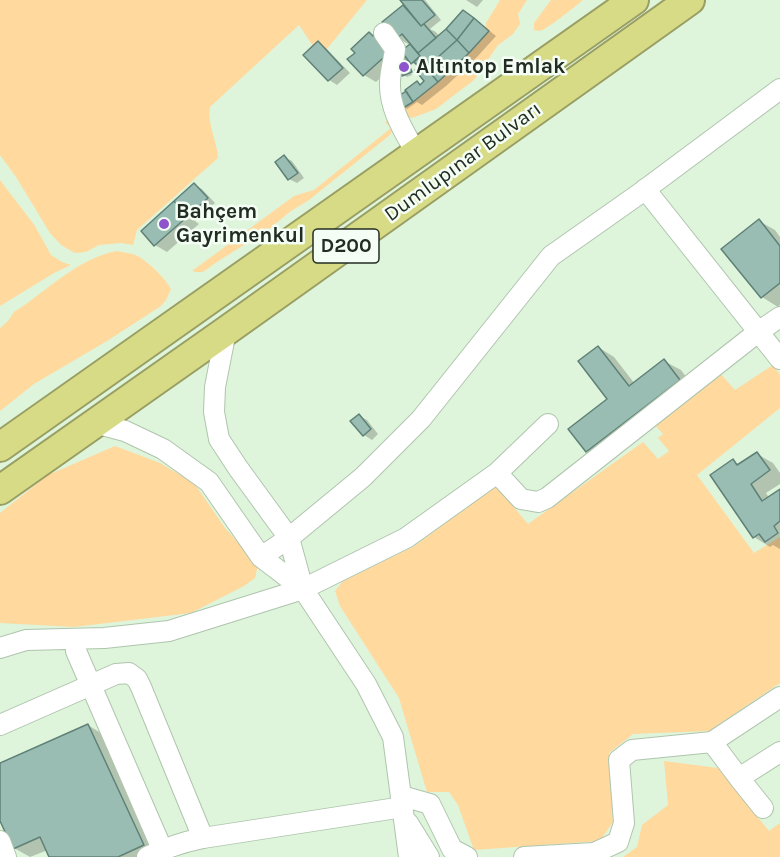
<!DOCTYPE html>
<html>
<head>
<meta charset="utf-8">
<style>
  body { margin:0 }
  canvas { display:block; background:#def5dc }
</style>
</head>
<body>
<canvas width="780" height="857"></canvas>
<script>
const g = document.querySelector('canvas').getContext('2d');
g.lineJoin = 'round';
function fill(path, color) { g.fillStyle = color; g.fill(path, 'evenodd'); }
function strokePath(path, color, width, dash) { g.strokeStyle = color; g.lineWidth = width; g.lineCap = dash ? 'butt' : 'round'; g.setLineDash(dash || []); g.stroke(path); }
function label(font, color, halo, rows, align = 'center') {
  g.font = font + ' Karla,sans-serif'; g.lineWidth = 5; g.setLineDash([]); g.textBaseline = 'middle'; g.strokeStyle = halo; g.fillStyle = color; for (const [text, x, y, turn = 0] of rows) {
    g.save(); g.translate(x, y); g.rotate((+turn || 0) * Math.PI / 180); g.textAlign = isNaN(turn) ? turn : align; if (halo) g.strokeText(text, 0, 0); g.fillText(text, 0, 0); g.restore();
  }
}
const green = new Path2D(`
  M0,0h367l-41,50 -13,-4 -14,-21 -89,82c-3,18 7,33 8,51l-81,72 -4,15 -12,-2 -22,2 -13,7 -11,1 -14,-8 -11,-12 -34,-56 -16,-22z
  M500,0h27l-9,14 2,10 -7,10 -15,11 -24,35 -38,29 -24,9 -5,-1 -4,-9c32,-21 60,-48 86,-77l-3,-3v-5z
  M551,0h32c-7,6 -38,31 -44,31 -2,0 -3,-1 -5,-1v-7z
  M393,116l2,10 -5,9 -81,65 -18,11 -22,18 -52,33 -14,10h-7l-4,-1 102,-75 20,-6 77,-62 -6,-6z
  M0,180l35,46 16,29 11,7 9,3 -17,8 -54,33z
  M117,251c8,2 17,2 24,7 10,7 24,20 30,31l-5,11 -5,6 -54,35 -73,43 -34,27v-83l8,-7 6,-9c33,-21 64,-54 103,-61z
  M773,365l7,10v33l-83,67 57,78 26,-16v146l-71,48 -76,3 -24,19 4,69 -13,19 -126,9 -16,-45 -9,-13h-22l-28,-94 -59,-92 -5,-15 8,-10 70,-34 83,-61 32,38 115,-82 15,17 11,-8 -11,-13 5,-4 -9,-10 65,-52 16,18z
  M115,446l45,17 34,20 31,45 33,37 -3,13 -11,8 -53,27 -117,14 -74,-4v-110l48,-38z
  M664,761l54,7 51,63 11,-8v34h-157l14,-10 5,-22 26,-20z`);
const shadow = new Path2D(`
  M402,0h23l16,20 -11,9 6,3 4,5 31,-21 25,20 -19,21 -31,29 -24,19 -5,-3 -10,7 -3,-2 13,-24 4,2 5,-4 -5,-13 -4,-5 -1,2 -7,-4 6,13 -7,-15h-3l7,16 -5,2 -3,-2 -6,-13 -22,20 -12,-7 -14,-16 7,-6 13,-19 34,25 4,-1 2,-13 -13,-7 6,-32 6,4z
  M466,0h17l-6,7z
  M318,43l8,5 24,25 -13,12 -8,-5 -23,-25z
  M284,157l8,4 12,17 -7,5 -8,-4z
  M195,185l7,4 13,14 -20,18 4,3 -32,28 -12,-7z
  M759,221l16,9 5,7v68l-2,2 -16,-10z
  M598,347l16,10 21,27 29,-23 17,9 15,20 -93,70 -16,-9 22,-52z
  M359,416l8,4 11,14 -6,6 -8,-5z
  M757,454l16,9 7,10v11l-14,9 3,5 11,-7v58l-7,-4 -3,2 -16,-10 -42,-61 21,-15 7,4z
  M88,725l16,10 55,120 -5,2h-103l-3,-7 -18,7 -16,-9 -14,-31v-52z`);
const building = new Path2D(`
  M400,0h22l13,15 -14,11z
  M403,5l18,21 3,-2 12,14 -18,15 -16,-19 -6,5 -14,-17z
  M463,10l11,8 -17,22 -11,-11z
  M474,18l15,13 -20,22 -12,-13z
  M446,29l11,11 -31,28 -8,-10 2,-2 -2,-3z
  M369,32l4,4 3,-3 16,17 -29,26 -16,-17 8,-6 -4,-4z
  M457,40l12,13 -31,29 -12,-14z
  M318,41l25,27 -15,13 -25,-26z
  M410,44l10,12 -9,8 -10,-13z
  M406,57l6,15 -10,4 -6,-15z
  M418,58l20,24 -25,20 -8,-12 12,-9 3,4 4,-4 -9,-11 4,-3 -5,-5z
  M406,91l7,11 -10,6 -7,-10z
  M284,155l14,18 -10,7 -13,-18z
  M194,183l14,15 -21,19 -13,-16z
  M174,201l13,16 -33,29 -13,-15z
  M759,219l21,27v37l-19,15 -40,-49z
  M598,346l31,40 35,-27 16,21 -94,72 -18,-23 39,-30 -29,-38z
  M359,414l12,15 -8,7 -13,-15z
  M757,452l13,18 -19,14 11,17 18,-12v32l-6,5 4,7 -13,9 -6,-8 -6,4 -43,-63 23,-16 4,6z
  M88,724l56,121 -26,12h-69l-9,-20 -27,12 -13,-28v-58z`);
const minor = new Path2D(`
  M384,33l11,16c-1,11 -5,22 -5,33 -1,27 14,49 26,71
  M645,189l135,170
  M226,331l-11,56 -1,25 5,27 19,29 51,70 14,51 63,95 27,53 16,120
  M95,423l30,8 38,18 46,33 52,75 42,32
  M497,473l24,26 17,3 9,-4 211,-166 22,-15
  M261,557l28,-19 74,-61 58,-58 130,-163 88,-62 141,-105
  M75,639l1,12 86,198
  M0,648l26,-8 78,-2 65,-7 134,-42 103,-51 91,-65 51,-49
  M0,725l116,-51 13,-1 8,6 4,8 62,151
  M712,742l68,-45
  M739,778l24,30
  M402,796l28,8 22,45 15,8
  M408,823l21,34
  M0,841l6,16
  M147,857c18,-9 36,-15 56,-19l200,-31
  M524,857l70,-4 24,-11 6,-19 -5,-63 13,-10 80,-8 27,36 41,-26`);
const highway = new Path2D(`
  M0,447l634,-447
  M0,490l226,-159 464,-331`);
const markers = [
  [404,67,6,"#8e54cb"],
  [164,224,6,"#8e54cb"]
];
const shields = [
  [346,246,66]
];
const shieldNames = [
  ["D200",346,246]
];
const poiNames = [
  ["Altıntop Emlak",416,67],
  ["Bahçem",176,212],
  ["Gayrimenkul",176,236]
];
const streetNames = [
  ["Dumlupınar Bulvarı",463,162,-36]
];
fill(green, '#ffd99d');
fill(shadow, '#0003');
fill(building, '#99bdb2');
strokePath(building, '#5f8177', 1.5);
strokePath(minor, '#afc5ad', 22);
strokePath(highway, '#999e63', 32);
strokePath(minor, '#fff', 20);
strokePath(highway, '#d8db86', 28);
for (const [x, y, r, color] of markers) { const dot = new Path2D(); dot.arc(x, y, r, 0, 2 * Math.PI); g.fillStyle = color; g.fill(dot); strokePath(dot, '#f4fef4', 2); }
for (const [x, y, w] of shields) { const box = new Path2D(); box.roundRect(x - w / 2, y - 17, w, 34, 4.5); g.fillStyle = '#f4fef4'; g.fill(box); strokePath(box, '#232c23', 1.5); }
label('bold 20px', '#232c23', null, shieldNames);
label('bold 21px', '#232c23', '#f4fef4', poiNames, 'left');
label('21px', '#232c23', '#f4fef4', streetNames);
</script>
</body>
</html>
